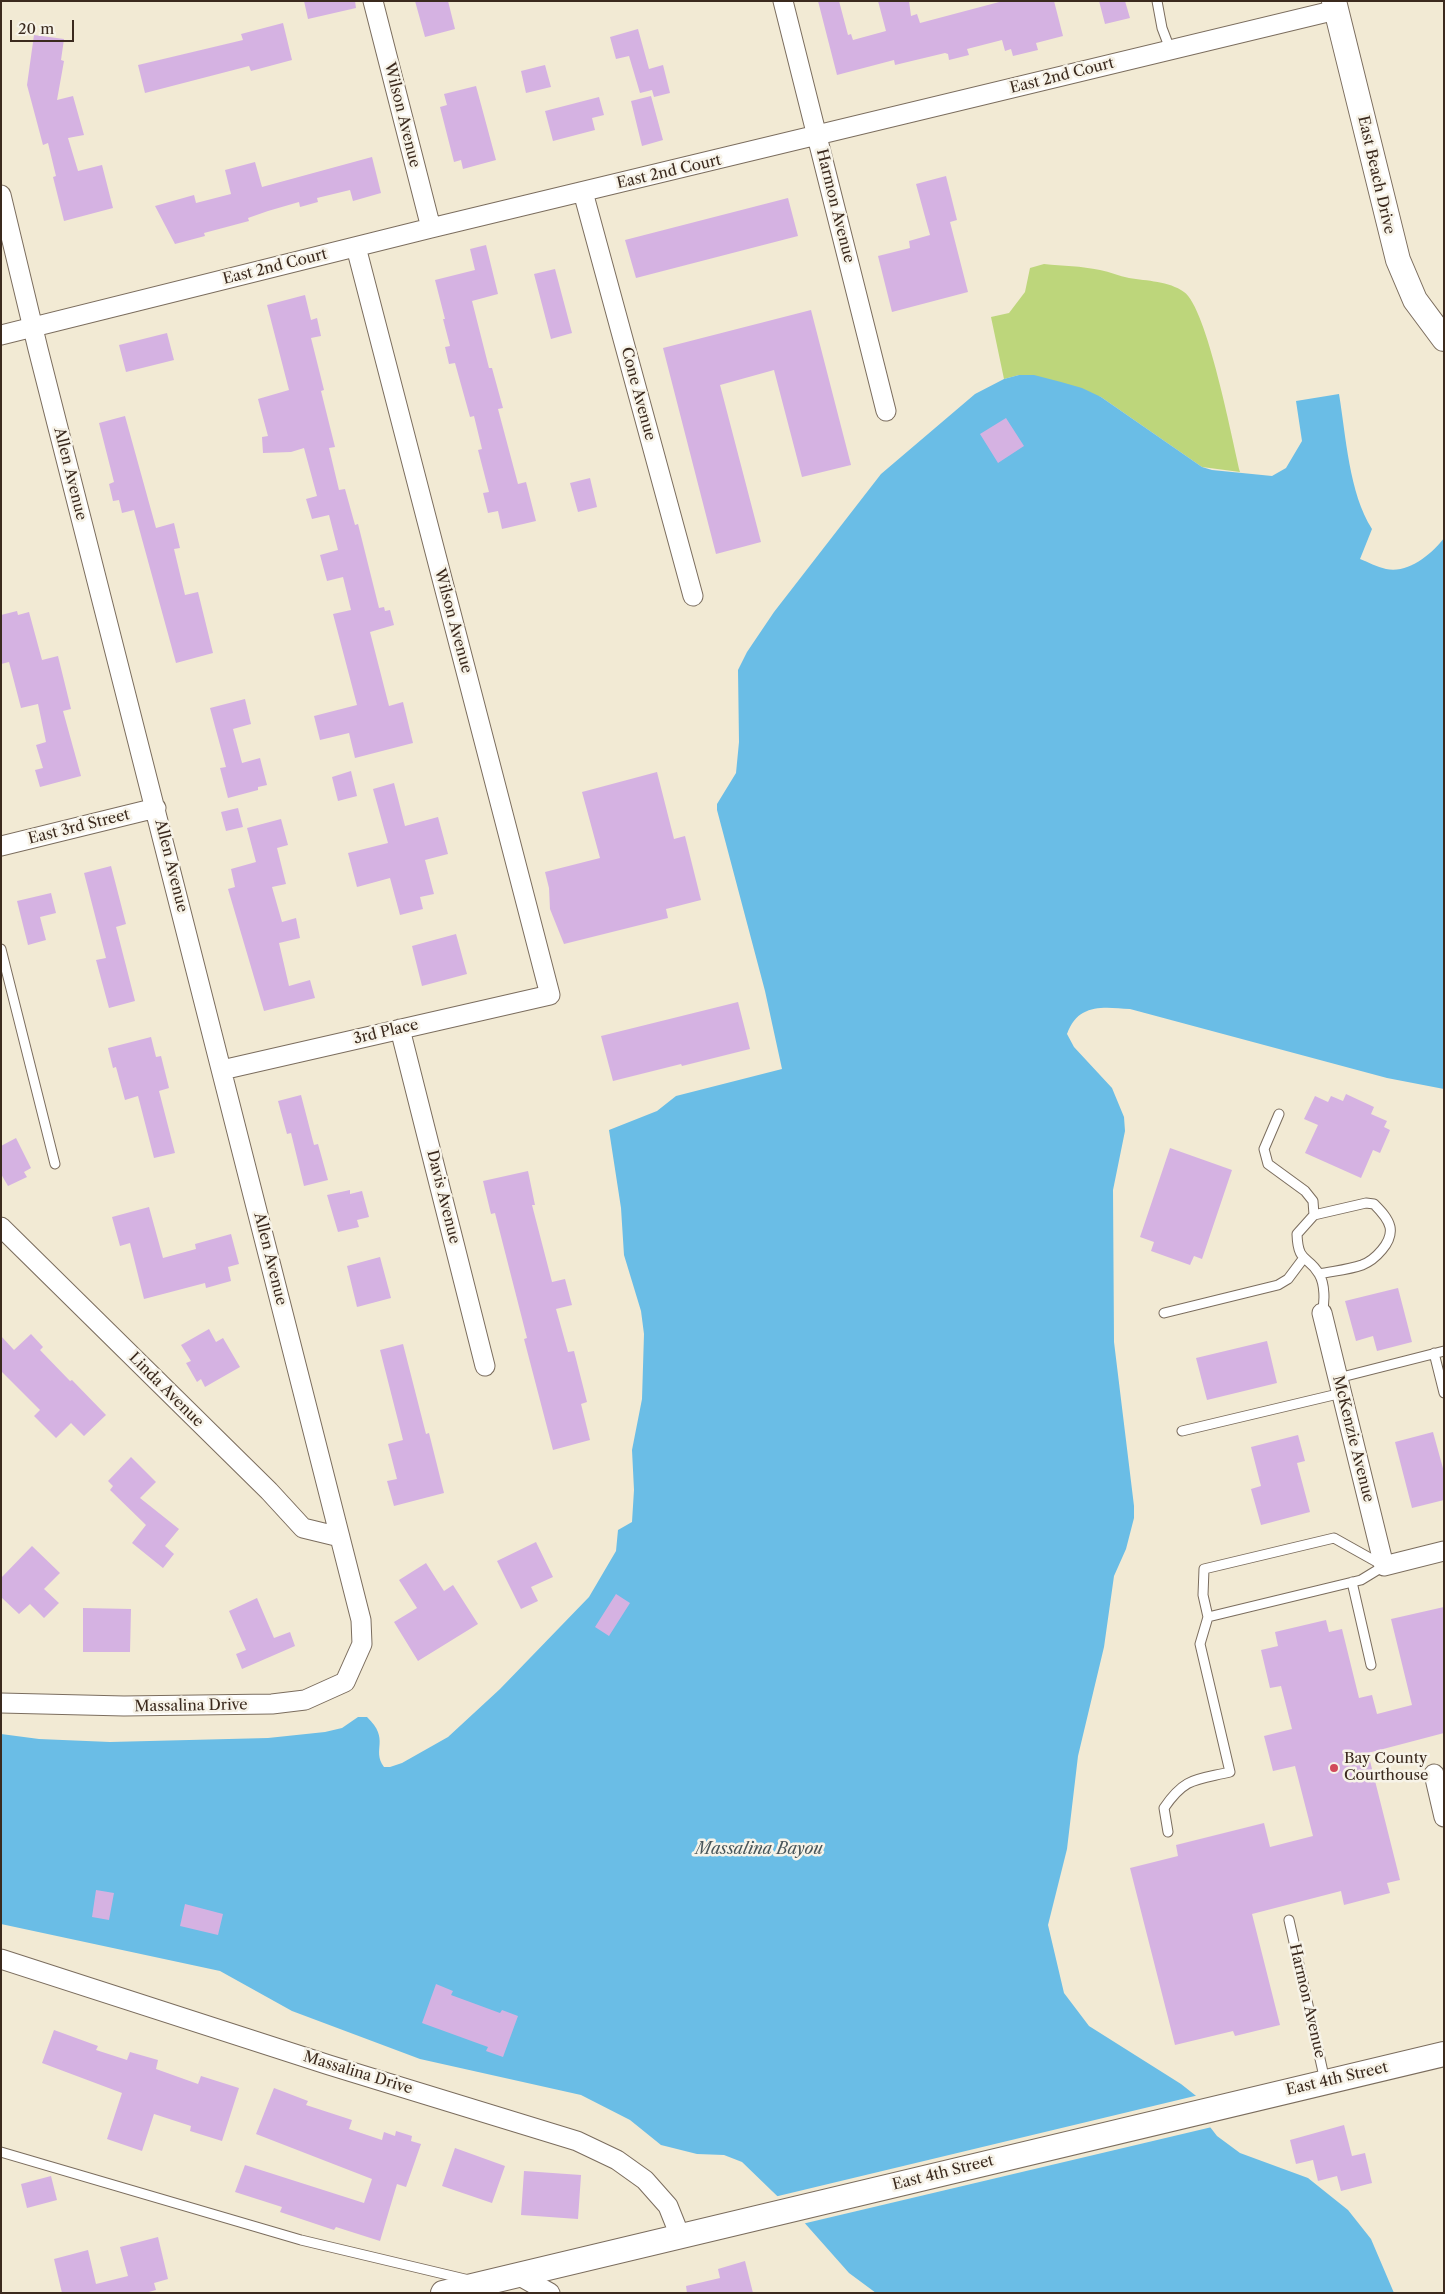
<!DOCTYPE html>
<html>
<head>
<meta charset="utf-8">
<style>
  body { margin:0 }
  #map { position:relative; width:1445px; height:2294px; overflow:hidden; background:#f2ead4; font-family:"Libre Caslon Text",serif }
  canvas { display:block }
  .frame { position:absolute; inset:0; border:2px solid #3b2a1e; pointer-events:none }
  .scale { position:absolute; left:10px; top:20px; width:64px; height:22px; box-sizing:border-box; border:2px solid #3b2a1e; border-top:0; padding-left:6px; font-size:15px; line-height:18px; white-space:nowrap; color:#3b2a1e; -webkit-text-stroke:4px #f7f3e8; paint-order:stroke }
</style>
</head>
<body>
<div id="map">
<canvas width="1445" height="2294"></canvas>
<div class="frame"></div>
<div class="scale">20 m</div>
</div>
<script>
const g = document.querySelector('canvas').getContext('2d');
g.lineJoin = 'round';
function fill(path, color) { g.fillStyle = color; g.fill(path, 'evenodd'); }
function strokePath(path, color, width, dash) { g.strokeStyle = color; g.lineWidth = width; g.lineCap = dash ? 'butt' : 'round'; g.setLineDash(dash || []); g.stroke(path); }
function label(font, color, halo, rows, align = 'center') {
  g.font = font + ' "Libre Caslon Text",serif'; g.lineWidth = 5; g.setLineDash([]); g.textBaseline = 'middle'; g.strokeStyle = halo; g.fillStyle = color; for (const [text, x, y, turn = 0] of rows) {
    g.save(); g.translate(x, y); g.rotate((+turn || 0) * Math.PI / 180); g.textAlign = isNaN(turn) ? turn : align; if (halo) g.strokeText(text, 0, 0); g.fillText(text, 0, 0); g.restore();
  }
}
const green = new Path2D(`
  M1044,264c19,2 37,2 56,6 10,2 19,6 29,8 18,3 40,3 55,14 23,16 48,147 56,180l-38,-5 -101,-70 -82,-22 -15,4 -13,-62 18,-4 16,-21 5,-24z`);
const water = new Path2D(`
  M1019,375h15l27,7 21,6 19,9 101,70 10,3 60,6 14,-8 16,-27 -6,-40 43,-7c7,42 10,99 33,135l-12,30c8,3 17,8 26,10 22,5 46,-15 58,-31v551l-57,-11 -257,-69c-27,-2 -52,-6 -63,25l7,13 38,41 12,29 1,14 -12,59 1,152 20,164v12l-8,31 -12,27 -10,71 -26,109 -11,93 -19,76 16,68 25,33 92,58 19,15 7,24 10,13 23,17 68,25 40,32 23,29 23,54h-518l-27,-20 -47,-53 -60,-58 -18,-7 -27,-1 -36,-9 -31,-25 -49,-25 -161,-36 -128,-48 -72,-40 -219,-47v-190l38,5 71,3 158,-4 57,-6 17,-4 16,-11h9c24,23 4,32 17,50h6l12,-4 46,-26 52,-48 89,-92 27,-46 2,-21 14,-8 2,-32 -2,-40 10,-51 2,-65 -3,-23 -17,-56 -3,-47 -12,-78 48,-19 19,-15 106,-27 -17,-78 -48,-181v-6l19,-31 3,-31 -1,-72 9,-18 27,-40 107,-138 94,-80 29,-15z`);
const pier = new Path2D(`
  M1199,2095l3,3 10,29 -410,97 -28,-27z`);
const building = new Path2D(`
  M304,1h51l1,7 -48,11z
  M415,1h33l7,28 -30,8z
  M818,1h21l9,34 3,-1 2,6 33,-9 -8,-30h31l2,15 6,-2 3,9 83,-22h51l9,35 -27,7 2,7 -25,6 -2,-7 -6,2 -3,-11 -35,9 2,6 -20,5 -1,-6 -3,-1 -50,12 -1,-5 -57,15z
  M1099,1h26l5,17 -25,6z
  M283,23l9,37 -41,11 -2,-5 -104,27 -7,-28 105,-25 -2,-6z
  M638,29l11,40 14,-4 7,28 -16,4 -2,-7 -12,3 -11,-37 -13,3 -6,-22z
  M34,35l30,4 -3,21 3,1 -7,39 16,-4 11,39 -16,3 10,33 24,-6 11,43 -49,13 -11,-44 3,-1 -8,-33 -5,2 -16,-60z
  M545,65l6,22 -25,6 -5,-22z
  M476,86l20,74 -33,9 -2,-9 -7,2 -14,-55 7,-2 -3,-11z
  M651,96l12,44 -21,6 -11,-45z
  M599,97l5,18 -12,3 3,12 -42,11 -8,-30z
  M372,157l9,36 -28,8 -3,-11 -33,8 1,4 -18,5 -1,-5 -31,9 -20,7 1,3 -45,12 1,3 -30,8 -20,-38 39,-11 2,8 35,-9 -6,-24 30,-8 7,25z
  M946,176l11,44 -7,2 18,70 -76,20 -14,-56 32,-8 -1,-7 21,-6 -14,-51z
  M788,198l10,38 -162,42 -11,-38z
  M486,245l12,49 -26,7 17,67h3l11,40 -5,1 20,75 8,-2 10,39 -34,8 -4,-18 -10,2 -5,-20 6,-1 -11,-42 4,-1 -8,-33 -4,1 -15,-54 -6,1 -4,-17 5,-1 -7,-27h2l-10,-39 40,-10 -5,-21z
  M555,269l17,64 -21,6 -17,-65z
  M305,295l6,25 6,-2 4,18 -10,2 13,52 -3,1 14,56 -6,1 10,42 6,-1 10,36 3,-1 21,84 5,-1 1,4 5,-1 4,15 -24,7 19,74 14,-4 10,41 -58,15 -6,-25 -29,7 -6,-24 43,-11 -24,-91 18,-4 -8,-33 -16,4 -7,-26 18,-5 -9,-35 -17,4 -6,-20 11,-3 -13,-48 -13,4 -28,1 -1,-16 6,-1 -10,-37 31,-9 -22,-85z
  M811,310l40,155 -49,12 -28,-107 -54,15 41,157 -45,12 -53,-206z
  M167,333l7,27 -48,12 -7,-27z
  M125,416l31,112 18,-5 6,25 -6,1 11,46 13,-3 15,61 -37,10 -42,-153 -12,3 -3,-13 -6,1 -4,-17 5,-2 -15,-59z
  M1006,418l18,28 -26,17 -18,-29z
  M590,478l7,29 -19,5 -8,-29z
  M17,611l1,4 11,-3 13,48 16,-4 13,53 -8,2 18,65 -41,11 -5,-17 8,-2 -7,-23 10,-3 -8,-38 -17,4 -12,-46 -8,2v-49z
  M245,699l6,25 -18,5 9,34 18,-5 7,27 -9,2v3l-30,8 -8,-30 6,-1 -16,-59z
  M351,771l6,25 -19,5 -6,-24z
  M657,772l17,67 11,-3 16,64 -35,9 2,9 -104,26 -14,-35 -1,-21 -4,-16 55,-14 -18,-66z
  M394,783l11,43 33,-9 10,37 -23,6 9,34 -14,3 3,12 -23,6 -10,-37 -33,9 -9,-34 40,-10 -15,-54z
  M238,808l5,19 -17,4 -5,-19z
  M281,819l7,26 -11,3 9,36 -14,3 10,35 14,-4 4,20 -21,5 10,43 21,-6 5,18 -51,13 -36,-122 7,-2 -4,-18 25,-7 -9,-34z
  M111,866l15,58 -10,3 19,74 -26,7 -13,-48 10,-2 -22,-85z
  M51,893l5,20 -16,4 6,23 -18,5 -11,-44z
  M456,934l11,40 -45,12 -10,-40z
  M738,1002l12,47 -68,17 -1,-2 -68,17 -12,-45z
  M151,1037l5,20 5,-1 8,32 -10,3 16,62 -21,5 -16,-62 -13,4 -9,-33 -3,1 -5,-20z
  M1346,1094l28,13 -3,7 16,7 -3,6 6,3 -10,23 -7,-3 -12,28 -56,-25 13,-28 -14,-6 11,-23 13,6 3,-6 12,5z
  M301,1095l13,50 4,-1 10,36 -24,6 -13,-53 -4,1 -9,-33z
  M16,1138l15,30 -7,4 3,5 -19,9 -7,-12v-28z
  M1170,1148l62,22 -30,89 -8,-3 -4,9 -39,-14 3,-9 -14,-5z
  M528,1171l7,34h-3l20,77 13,-3 7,26 -16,4 12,43 6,-1 13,51 -6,2 9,36 -37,10 -29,-111 3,-1 -32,-125 -4,1 -8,-33z
  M350,1190v4l12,-3 7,26 -12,3 2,7 -21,5 -11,-37z
  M149,1207l14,51 33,-9 -1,-5 36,-10 8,30 -11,3 3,14 -25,7 -1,-5 -61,16 -14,-56 -10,3 -8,-29z
  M380,1257l11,41 -34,9 -10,-41z
  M1398,1288l14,54 -35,9 -4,-15 -17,5 -11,-40z
  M209,1329l7,13 7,-4 17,29 -35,20 -4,-8 -4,3 -11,-19 5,-2 -10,-16z
  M31,1334l12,13 -3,3 30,31 2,-1 34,35 -22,21 -13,-13 -15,15 -22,-22 6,-6 -39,-39v-35l13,14z
  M1267,1341l10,42 -70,17 -11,-42z
  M403,1344l23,90 3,-1 15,60 -50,13 -7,-25 10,-2 -9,-35 15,-4 -23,-90z
  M1433,1432l11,40v28l-32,8 -17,-66z
  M1298,1435l7,26 -8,2 13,49 -49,13 -10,-36 10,-3 -10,-39z
  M131,1457l25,25 -16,16 39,31 -14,17 9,8 -11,14 -31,-25 14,-18 -36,-35 3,-4 -5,-5z
  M536,1542l17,35 -22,10 7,14 -17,8 -24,-48z
  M32,1546l28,27 -16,16 15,14 -15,15 -14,-14 -11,10 -18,-17v-19z
  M426,1563l18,28 9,-6 25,39 -60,37 -24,-39 23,-14 -18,-28z
  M616,1594l14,9 -21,33 -14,-9z
  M257,1598l17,40 16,-6 5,14 -53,23 -6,-15 10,-4 -17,-39z
  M1444,1607v126l-76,20 32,127 -13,3 3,10 -46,12 -3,-14 -89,23 28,111 -45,11 -2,-5 -58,14 -45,-177 48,-12 -2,-11 88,-22 6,24 43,-11 -18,-70 -22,5 -9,-35 28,-7 -11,-43 -11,2 -9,-38 17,-4 -3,-14 51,-12 3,12 13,-3 17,69 13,-3 5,19 35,-9 -21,-86z
  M83,1608l48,1 -1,43h-47z
  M96,1890l18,3 -5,27 -17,-3z
  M185,1904l38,10 -5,21 -38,-9z
  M436,1984l17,7 -2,4 49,18 2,-3 16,6 -15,41 -17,-6 2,-4 -66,-24z
  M54,2030l44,16 -2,4 31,10 3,-8 28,8 -2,9 42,15 3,-8 38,12 -17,53 -32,-10 1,-5 -37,-12 -12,37 -35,-12 15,-46 -80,-30z
  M274,2088l34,13 -2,4 46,15 -3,9 33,11 2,-8 11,4 1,-5 16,5 -1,5 10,3 -15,43 -9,-3 -17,57 -44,-14 -2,3 -54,-18 2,-5 -47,-15 10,-27 119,38 8,-24 -116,-45z
  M1344,2125l8,31 13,-3 7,30 -31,8 -4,-15 -19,5 -5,-21 -17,4 -6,-24z
  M455,2148l50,18 -13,37 -50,-17z
  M524,2171l57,4 -3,44 -57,-4z
  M51,2176l6,24 -30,8 -6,-24z
  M158,2237l10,42 -14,4 2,7 -11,3h-83l-8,-34 34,-9 8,34 32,-8 -8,-29z
  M745,2261l8,32h-66l-1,-7 34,-8 -2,-9z`);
const service = new Path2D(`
  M1157,1l5,27 8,21
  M1,949l54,215
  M1279,1114l-15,35 4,15 37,27 8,10 1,14 -17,19c1,30 11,21 22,40 6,10 6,28 3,39
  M1314,1215l52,-12 8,1c6,6 14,14 16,23 3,15 -15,33 -28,38 -14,5 -29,6 -43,9
  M1164,1313l114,-28 10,-6 15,-20
  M1434,1353l10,40
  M1338,1378l106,-27
  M1182,1431l160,-38
  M1334,1538l50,28 -23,14 -153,37 -5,-22 1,-26z
  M1352,1582l19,83
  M1168,1832l-4,-24c21,-31 32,-28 66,-36l-30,-128 8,-27
  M1289,1920l36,161
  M1,2152l300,88 168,40`);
const minor = new Path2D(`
  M373,1l58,227
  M783,1l103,410
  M583,192l110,404
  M1,195l37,154 323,1271 1,24 -17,38 -40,18 -33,4 -148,2 -123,-3
  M1,335l430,-107 905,-218
  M1,846l155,-38
  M400,1029l85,337
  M222,1070l328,-75 -194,-748
  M1,1227l268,264 34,37 37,9
  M1322,1313l62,253 60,-15
  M1434,1774l10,43
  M1,1959l328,106 248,76 40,19 28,20 23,26 12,30
  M518,2275l32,18`);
const tertiary = new Path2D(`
  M1334,1l64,259 17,40 29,39
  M443,2293l1001,-239`);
const markers = [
  [1334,1768,5,"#d1495b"]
];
const streetNames = [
  ["East 2nd Court",1062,76,-14],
  ["Wilson Avenue",402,115,76],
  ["East 2nd Court",669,172,-13],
  ["East Beach Drive",1376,175,77],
  ["Harmon Avenue",835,206,76],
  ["East 2nd Court",275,267,-14],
  ["Cone Avenue",638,394,75],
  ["Allen Avenue",70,474,76],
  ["Wilson Avenue",453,621,75],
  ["East 3rd Street",79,827,-14],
  ["Allen Avenue",171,866,76],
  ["3rd Place",386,1032,-13],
  ["Davis Avenue",443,1197,76],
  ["Allen Avenue",270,1259,76],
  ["Linda Avenue",166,1390,45],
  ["McKenzie Avenue",1353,1439,76],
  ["Massalina Drive",191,1706,-1],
  ["Harmon Avenue",1307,2001,77],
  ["Massalina Drive",358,2073,17],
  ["East 4th Street",1337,2079,-13],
  ["East 4th Street",943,2173,-14]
];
const poiNames = [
  ["Bay County",1344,1759],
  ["Courthouse",1344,1776]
];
const waterNames = [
  ["Massalina Bayou",759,1849]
];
fill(green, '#bdd67b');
fill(water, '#6abde6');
fill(pier, '#f2ead4');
fill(building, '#d5b2e2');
strokePath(service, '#7b6d5e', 11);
strokePath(minor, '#7b6d5e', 21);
strokePath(tertiary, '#7b6d5e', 26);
strokePath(service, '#fff', 9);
strokePath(minor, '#fff', 19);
strokePath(tertiary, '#fff', 24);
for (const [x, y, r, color] of markers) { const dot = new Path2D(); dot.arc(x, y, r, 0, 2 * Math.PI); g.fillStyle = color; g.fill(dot); strokePath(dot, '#f7f3e8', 2); }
label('15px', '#3b2a1e', '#f7f3e8', streetNames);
label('15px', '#3b2a1e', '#f7f3e8', poiNames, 'left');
label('italic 16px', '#49565a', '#f7f3e8', waterNames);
</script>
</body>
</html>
